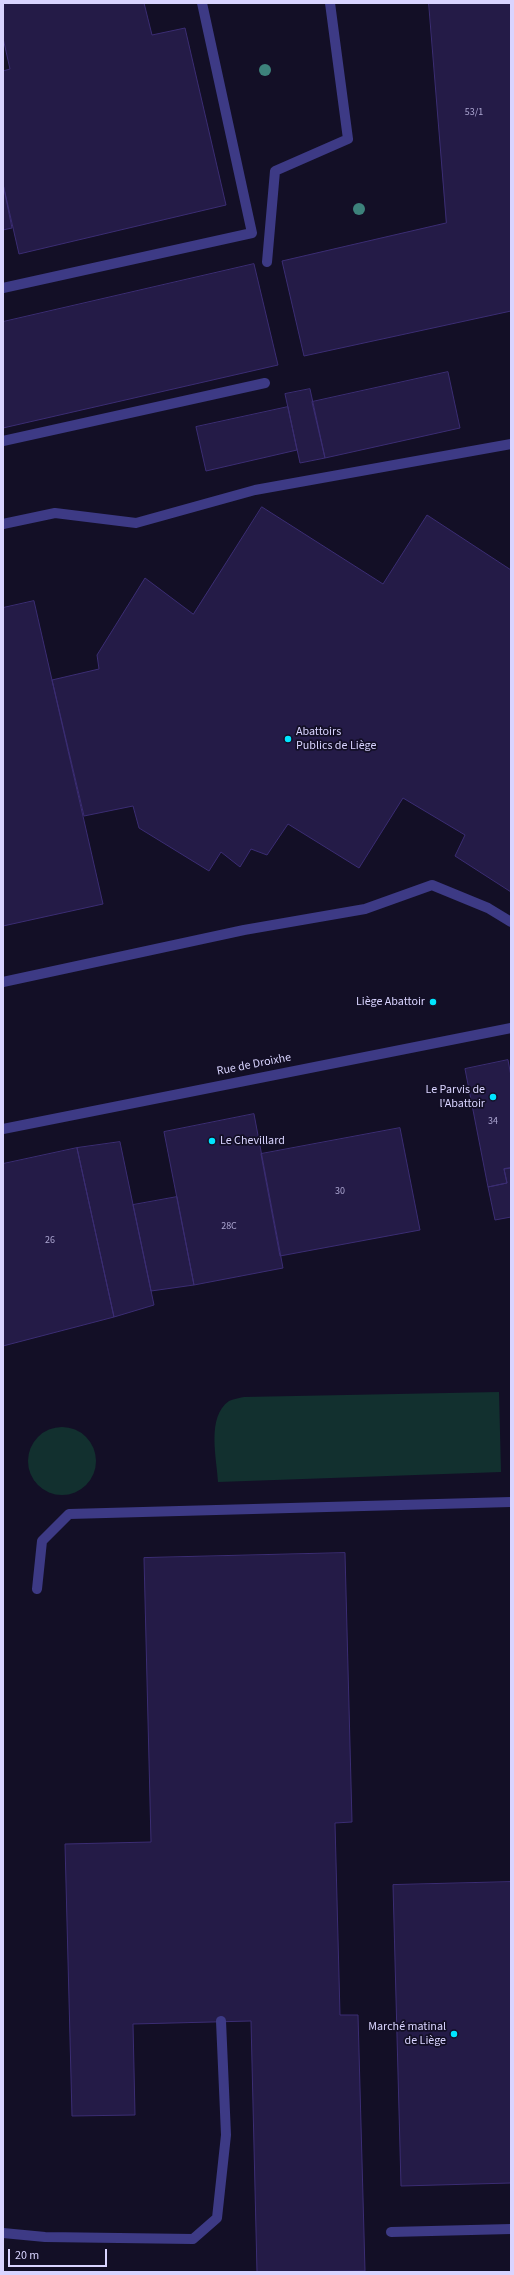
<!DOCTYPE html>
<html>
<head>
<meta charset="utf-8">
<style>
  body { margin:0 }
  #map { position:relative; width:514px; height:2275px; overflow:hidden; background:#130f26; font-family:"Source Sans 3",sans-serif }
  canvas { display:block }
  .frame { position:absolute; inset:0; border:4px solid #d9d4ff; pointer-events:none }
  .scale { position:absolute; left:8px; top:2249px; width:99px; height:18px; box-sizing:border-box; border:2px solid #d9d4ff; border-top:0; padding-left:5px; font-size:12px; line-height:14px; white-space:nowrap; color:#d9d4ff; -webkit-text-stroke:3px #130f26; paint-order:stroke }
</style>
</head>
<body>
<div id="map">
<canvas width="514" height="2275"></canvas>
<div class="frame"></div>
<div class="scale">20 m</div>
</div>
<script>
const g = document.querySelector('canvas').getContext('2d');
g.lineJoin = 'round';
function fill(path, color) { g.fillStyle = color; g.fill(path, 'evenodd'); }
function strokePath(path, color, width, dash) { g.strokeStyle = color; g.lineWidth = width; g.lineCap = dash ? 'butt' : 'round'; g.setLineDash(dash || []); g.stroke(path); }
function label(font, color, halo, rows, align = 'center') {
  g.font = font + ' "Source Sans 3",sans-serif'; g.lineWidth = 3.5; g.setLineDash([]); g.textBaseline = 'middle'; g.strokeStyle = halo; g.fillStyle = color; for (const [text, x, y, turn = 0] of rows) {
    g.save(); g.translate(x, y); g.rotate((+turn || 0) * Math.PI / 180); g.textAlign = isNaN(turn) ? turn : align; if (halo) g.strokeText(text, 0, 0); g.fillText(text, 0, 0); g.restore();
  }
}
const green = new Path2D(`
  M499,1392l2,80 -283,10c-1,-23 -12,-65 11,-81 4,-2 10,-3 15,-4z
  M28 1461a34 34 0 1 1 68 0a34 34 0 1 1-68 0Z`);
const building = new Path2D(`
  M3,3h141l8,32 33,-7 41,177 -207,49 -16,-70v-113l7,-2 -7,-31z
  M429,3h82v308l-207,45 -22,-95 164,-38z
  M3,184l9,44 -9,2z
  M254,264l24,101 -275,63v-106z
  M448,372l12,56 -135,30 -13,-56z
  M310,389l15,69 -25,5 -15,-69z
  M288,407l9,43 -91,21 -10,-44z
  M262,507l121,77 44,-69 84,55v322l-56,-36 10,-21 -62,-37 -44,70 -71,-44 -21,31 -16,-6 -11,18 -19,-15 -12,19 -70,-43 -6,-22 -49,10 -32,-136 47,-11 -2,-14 48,-77 48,36z
  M34,601l69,303 -100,22v-318z
  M508,1060l3,16v92l-7,1 3,14 -19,4 -23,-118z
  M254,1114l29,154 -89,17 -30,-153z
  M400,1128l20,102 -140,26 -19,-102z
  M120,1142l34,163 -40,12 -37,-169z
  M77,1148l37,169 -111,29v-182z
  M511,1168v49l-16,3 -7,-33 19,-4 -3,-14z
  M177,1197l17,88 -43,6 -18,-86z
  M345,1553l7,269 -17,1 5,192h18l7,256 -108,1 -6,-251 -118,3 2,91 -63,1 -7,-272 86,-2 -7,-284z
  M511,1882v301l-110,3 -8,-301z`);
const minor = new Path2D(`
  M267,262l8,-91 73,-32 -18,-136
  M3,288l249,-55 -50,-230
  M3,441l262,-58
  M3,524l52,-11 81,10 119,-33 256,-46
  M3,982l241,-52 121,-21 67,-24 56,23 23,14
  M3,1129l508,-101
  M37,1589l5,-48 27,-27 442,-12
  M391,2232l120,-3
  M3,2233l42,4 148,2 24,-21 9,-83 -5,-114`);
const trees = [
  [265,70],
  [359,209]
];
const markers = [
  [288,739,4,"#00e5ff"],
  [433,1002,4,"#00e5ff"],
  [493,1097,4,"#00e5ff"],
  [212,1141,4,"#00e5ff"],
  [454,2034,4,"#00e5ff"]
];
const numberNames = [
  ["53/1",474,113],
  ["34",493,1122],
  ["30",340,1192],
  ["28C",229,1227],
  ["26",50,1241]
];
const poiNames = [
  ["Abattoirs",296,732,"left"],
  ["Publics de Liège",296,746,"left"],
  ["Liège Abattoir",425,1002],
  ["Le Parvis de",485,1090],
  ["l'Abattoir",485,1104],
  ["Le Chevillard",220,1141,"left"],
  ["Marché matinal",446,2027],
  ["de Liège",446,2041]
];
const streetNames = [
  ["Rue de Droixhe",254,1065,-11]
];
fill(green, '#12302f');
fill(building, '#241b47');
strokePath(building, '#3b2d73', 1);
strokePath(minor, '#3d3a85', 10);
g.fillStyle = '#3d827b';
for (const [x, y] of trees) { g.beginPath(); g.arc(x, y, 6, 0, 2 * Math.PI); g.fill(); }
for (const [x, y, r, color] of markers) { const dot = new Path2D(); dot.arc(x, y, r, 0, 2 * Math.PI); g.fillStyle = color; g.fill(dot); strokePath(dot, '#130f26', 1.5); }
label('10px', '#aca6d1', null, numberNames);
label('12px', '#d9d4ff', '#130f26', poiNames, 'right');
label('12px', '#d9d4ff', '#130f26', streetNames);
</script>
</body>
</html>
